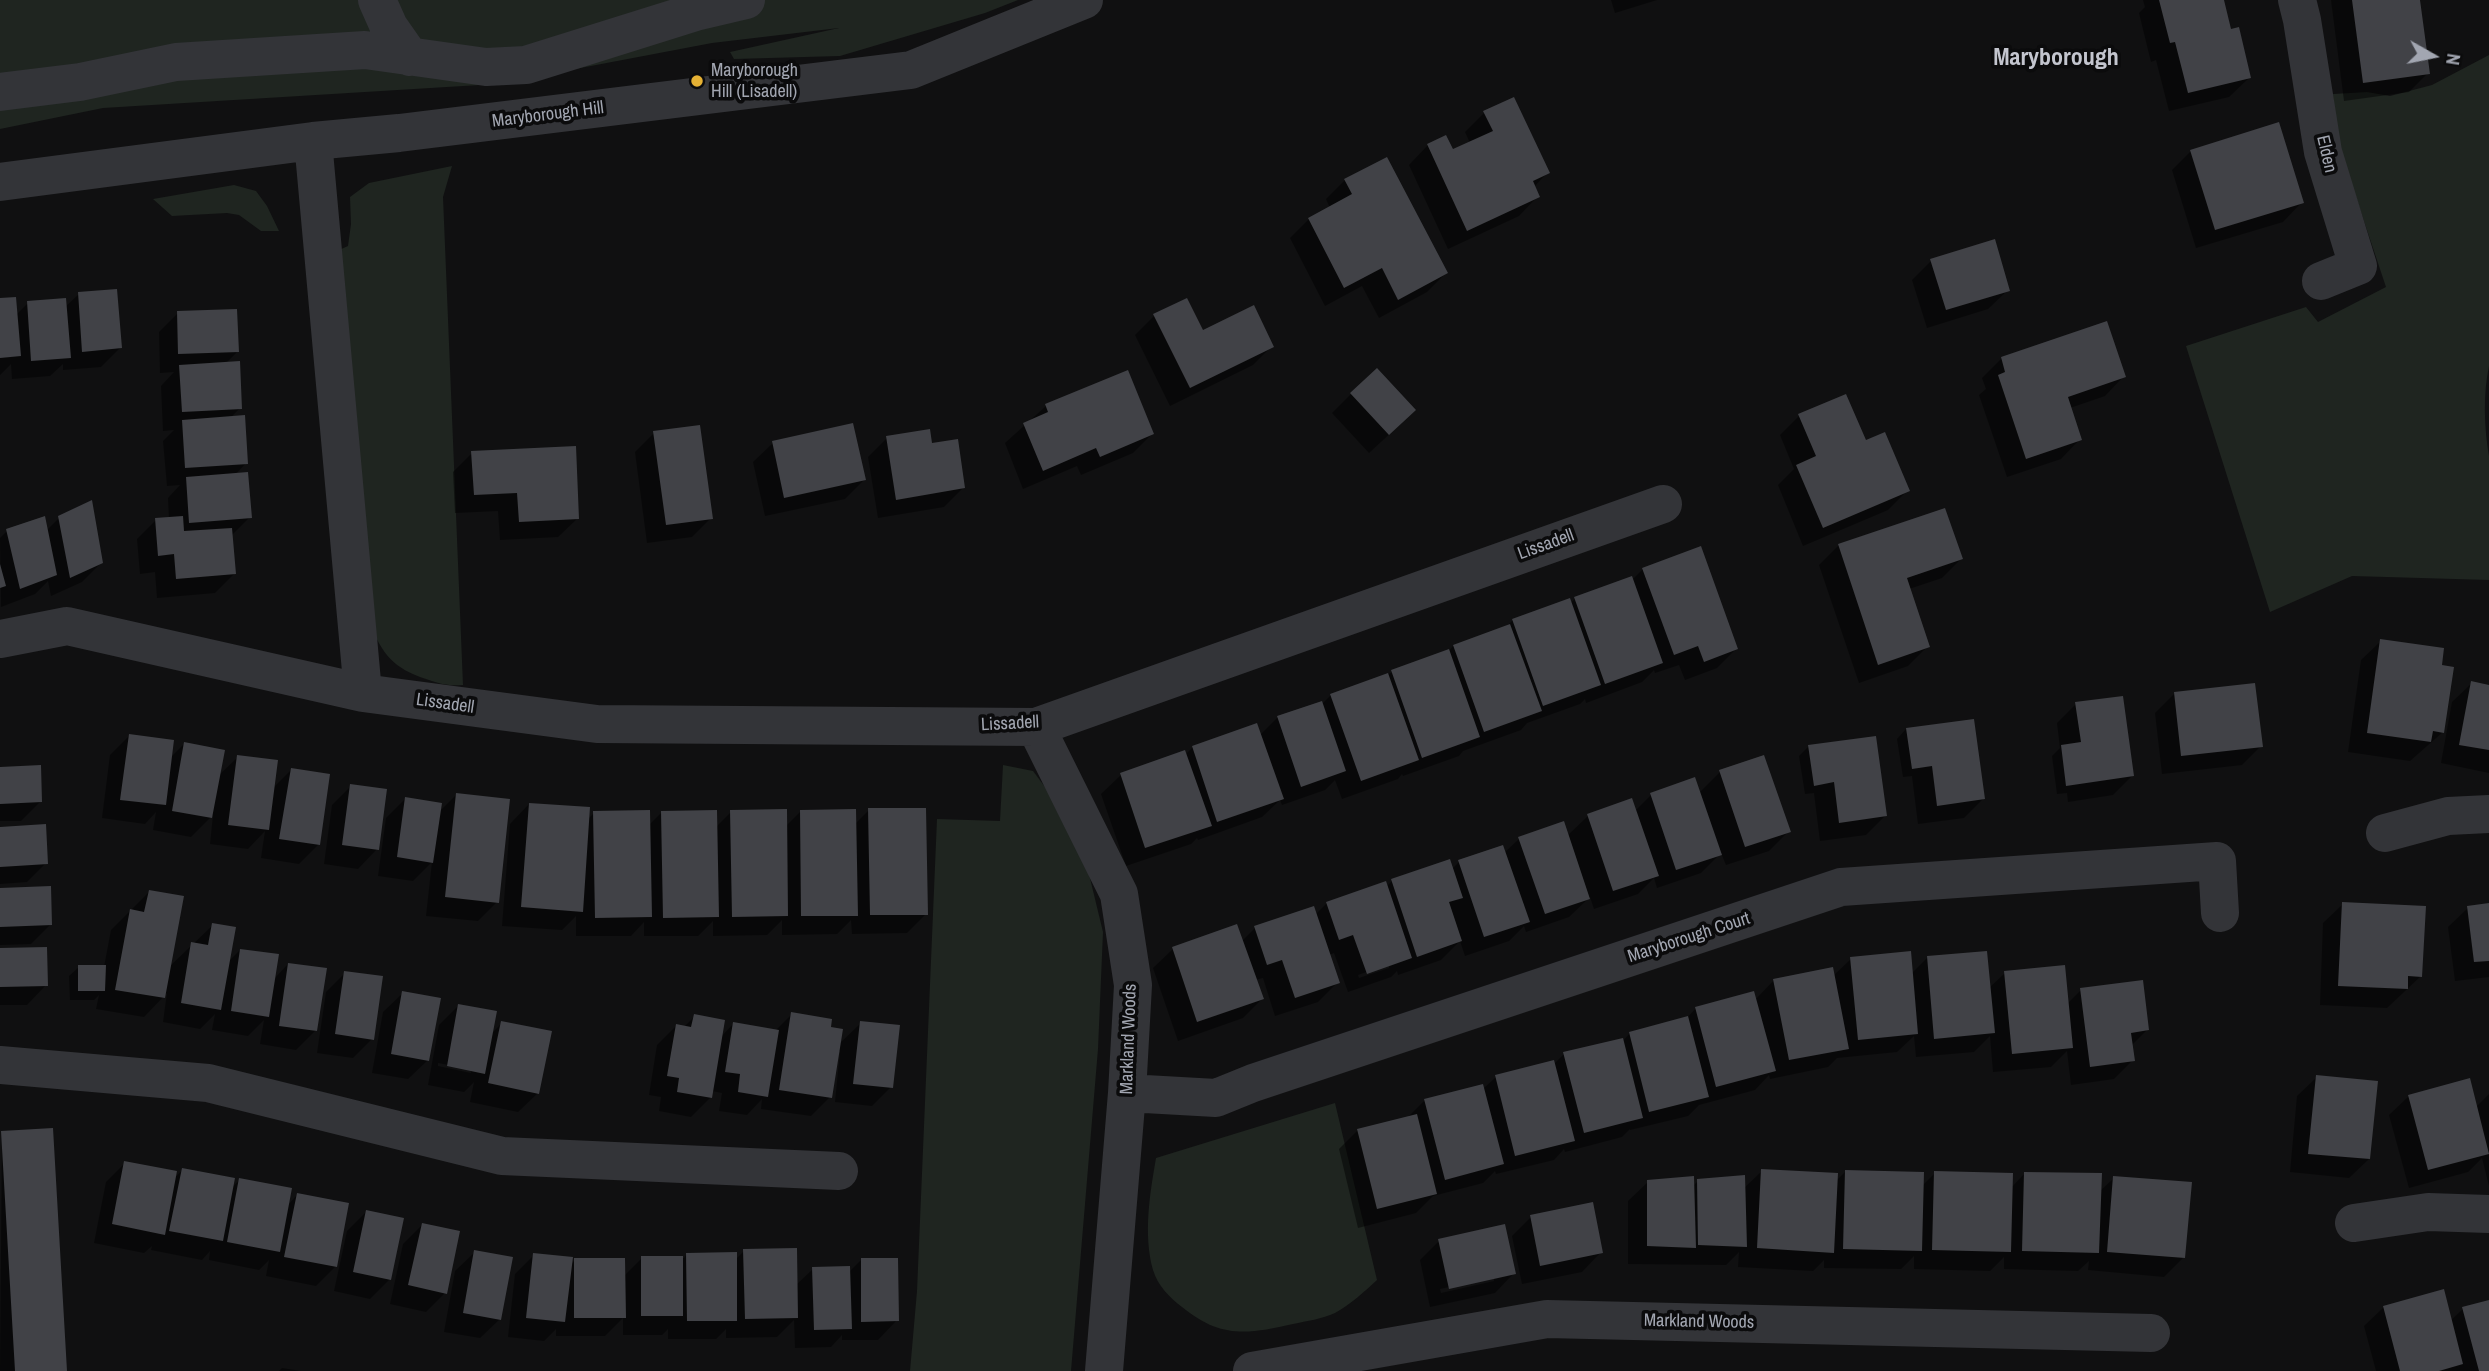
<!DOCTYPE html>
<html>
<head>
<meta charset="utf-8">
<style>
  body { margin:0 }
  #map { position:relative; width:2489px; height:1371px; overflow:hidden; background:#101011; font-family:"Archivo Narrow",sans-serif }
  canvas { display:block }
  .north { position:absolute; left:2398px; top:21px; width:70px; height:70px; -webkit-text-stroke:5px #0b0b0c; paint-order:stroke; rotate:99deg; font-size:19px; font-weight:700; line-height:28px; text-align:center; color:#a2a6b1 }
  .north::after { content:''; display:block; margin:auto; width:24px; height:32px; background:#a2a6b1; clip-path:polygon(50% 0,100% 100%,50% 72%,0 100%) }
</style>
</head>
<body>
<div id="map">
<canvas width="2489" height="1371"></canvas>
<div class="north">N</div>
</div>
<script>
const g = document.querySelector('canvas').getContext('2d');
g.lineJoin = 'round';
function fill(path, color) { g.fillStyle = color; g.fill(path, 'evenodd'); }
function strokePath(path, color, width, dash) { g.strokeStyle = color; g.lineWidth = width; g.lineCap = dash ? 'butt' : 'round'; g.setLineDash(dash || []); g.stroke(path); }
function label(font, color, halo, rows, align = 'center') {
  g.font = font + ' "Archivo Narrow",sans-serif'; g.lineWidth = 7; g.setLineDash([]); g.textBaseline = 'middle'; g.strokeStyle = halo; g.fillStyle = color; for (const [text, x, y, turn = 0] of rows) {
    g.save(); g.translate(x, y); g.rotate((+turn || 0) * Math.PI / 180); g.textAlign = isNaN(turn) ? turn : align; if (halo) g.strokeText(text, 0, 0); g.fillText(text, 0, 0); g.restore();
  }
}
const green = new Path2D(`
  M0,0h1018l-33,13 -145,43 -106,3 -4,-7 109,-24 -127,15 -216,41 -393,24 -103,21z
  M2489,55v311c-6,28 -5,61 0,90v124l-137,-4 -82,36 -84,-266 120,-39 12,15 68,-35 -51,-153 -2,-40 34,-2 23,4 42,-11z
  M452,166l-9,31 20,488c-17,1 -22,-1 -37,-6 -33,-11 -43,-24 -56,-55l-31,-374 9,-4 3,-22 -1,-27 19,-14z
  M234,185l22,6 11,15 12,25h-18l-22,-16 -12,-2 -55,3 -19,-17z
  M1003,765l30,6 30,40 25,59 15,62 -5,117 -27,322h-161l7,-80 20,-472 63,2z
  M1335,1103l42,177c-13,12 -26,24 -42,33 -13,6 -28,8 -42,11 -45,10 -72,15 -111,-17 -13,-10 -24,-21 -29,-37 -10,-36 -3,-77 3,-112z`);
const shadow = new Path2D(`
  M1611,0h46l-42,13z
  M2143,0h79l8,32 19,46 -20,19 -60,14 -13,-51 -5,2 -12,-49 6,-6z
  M2331,0h88l9,73 -19,19 -65,9z
  M1484,113l63,60 -13,14 4,9 -19,20 -71,33 -39,-84 19,-20 24,7 18,-9 -5,-11z
  M2191,151l111,51 -19,20 -87,26 -24,-78z
  M1345,180l101,93 -19,19 -48,26 -17,-32 -37,20 -35,-68 19,-19 21,-11 -4,-9z
  M1931,261l77,29 -20,19 -61,19 -15,-48z
  M79,294l41,54 -19,19 -38,3v-6l-13,12 -38,3 -1,-15 -11,11v-75l16,15 12,-12 37,4z
  M178,313l59,39 -12,12 15,44 -10,10 16,45 -11,12 15,42 -19,19 3,38 -19,19 -58,5 -2,-26 -15,2 -3,-35 19,-19 13,-1 -1,-21 12,-13 -13,1 -4,-45 11,-11 -11,1 -2,-45 13,-14 -14,1 -1,-41z
  M1154,316l48,16 70,14 -19,19 -83,41 -35,-71z
  M2001,359l123,17 -19,20 -35,12 10,31 -19,20 -54,18 -28,-82 7,-6 -4,-11z
  M1351,394l44,35 -26,24 -37,-40z
  M1046,406l106,28 -19,19 -52,22 -4,-9 -54,23 -18,-46z
  M1799,416l66,27 43,47 -20,20 -85,36 -25,-61 16,-16 -14,-34z
  M654,433l57,85 -19,19 -45,6 -12,-91z
  M887,438l76,50 -19,19 -66,11 -10,-61z
  M773,443l91,37 -19,19 -80,17 -12,-54z
  M472,453l106,65 -20,19 -58,3 -2,-29 -43,2 -2,-41z
  M59,518l43,44 -20,20 -31,14 -3,-15 -13,13 -34,13 -1,-69 7,-7h39z
  M1839,545l122,14 -19,19 -33,11 19,57 -20,20 -49,17 -40,-118z
  M1643,569l93,80 -19,19 -32,12 -6,-15 -24,8 -1,-3 -12,12 -56,21 -1,-4 -5,5 -53,19 -6,7 -58,21 -4,5 -56,20 -1,-2 -4,5 -56,20 -7,-19 -10,10 -43,15 -2,-5 -18,17 -64,23 -1,-2 -6,6 -65,22 -25,-72 20,-19 64,-20 7,-7 64,-23 4,10 17,-17 45,-14 9,-9 117,-43 5,-6 53,-19 7,-7 57,-17 5,-4 56,-18z
  M2381,641l59,26 3,65 -33,29 -62,-9 13,-92z
  M2472,683l17,3v87l-48,-10 11,-61z
  M2174,694l87,52 -19,19 -80,9 -7,-61z
  M2076,704l56,72 -19,19 -45,7 -1,-9 -10,1 -5,-38 8,-8 -3,-25z
  M1906,729l77,70 -19,19 -46,6 -6,-48 -9,1 -6,-38z
  M129,736l41,22 14,-14 34,32 20,-19 35,31 18,-18 27,75 -19,19 -38,-6 4,-27 -17,18 -38,-5 3,-29 -22,22 -38,-7 3,-18 -11,12 -43,-6 8,-63z
  M1809,746l76,70 -19,19 -46,6 -6,-48 -9,1 -6,-38z
  M0,768l41,33 -20,20h-21z
  M1720,772l69,59 -20,20 -43,14 -5,-12 -20,20 -44,15 -3,-10 -16,16 -44,15 -4,-12 -21,20 -43,15 -2,-6 -15,15 -44,15 -5,-15 -19,19 -43,15 -1,-4 -6,6 -43,15 -14,-39 -5,2 9,27 -20,20 -43,14 -12,-38 -8,2 7,19 -19,19 -65,23 -25,-73 20,-19 69,-8 13,-13 60,-13 12,-12 59,-16 6,-6 60,-12 7,-7 45,-9 15,-14 48,-3 21,-20 47,-5 16,-16 48,-2zM1389,964v4l-30,10 -1,-3z
  M351,786l26,63 -19,20 -34,-5 8,-59z
  M456,795l41,107 -19,19 -52,-5 6,-54 -19,19 -35,-5 8,-58 19,-19 34,13z
  M529,804l59,15 6,-6 55,12 12,-12 55,14 15,-15 55,14 15,-15 54,13 14,-14 57,104 -19,19 -55,1 -1,-14 -14,14 -55,1v-15l-15,15 -54,1v-15l-15,15h-54v-14l-13,14h-55v-20l-14,14 -60,-4 8,-102z
  M0,829l46,34 -19,19 -27,2z
  M0,889l50,36 -19,19 -31,1z
  M149,892l20,75 44,-42 14,38 13,-13 33,30 15,-16 28,66 -20,20 -36,-6 4,-24 -16,16 -36,-6 3,-16 -15,15 -37,-7 4,-29 -23,24 -48,-8 3,-14 -5,5h-24l-1,-24 10,-9h25l7,-37z
  M2343,904l78,72 -34,32 -67,-3 3,-82z
  M2489,905v72l-34,4 -7,-54 20,-19z
  M0,950l46,35 -19,20h-27z
  M1927,958l62,30 16,-15 62,31 14,-14 67,39 -17,17 2,14 -19,19 -43,6 -4,-34 -16,16 -58,5 -3,-36 -16,16 -58,5 -2,-21 -17,16 -60,6 -9,9 -58,12 -1,-4 -14,15 -56,15 -11,11 -58,14v-1l-8,8 -57,15 -1,-3 -10,11 -58,14 -1,-3 -12,12 -50,13 -17,17 -58,15 -19,-79 19,-19 49,-12 18,-18 58,-11 13,-12 58,-13 10,-10 58,-12 8,-9 56,-14 10,-11 59,-8 19,-20 59,-4 18,-17 60,15z
  M345,973l27,66 -19,19 -36,-5 9,-61z
  M403,993l25,67 -20,19 -36,-6 11,-61z
  M458,1006l33,28 11,-11 36,70 -20,19 -48,-10 4,-20 -10,10 -36,-7 11,-60zM438,1063l33,6v4l-33,-7z
  M792,1014l37,15 9,16 23,-22 30,64 -19,19 -37,-4 5,-51h-3l-7,46 -19,19 -50,-7 1,-10 -15,16 -28,-4 3,-18 -10,-2 -1,6 -20,20 -32,-6 2,-14 -12,-2 8,-50 19,-19 8,1 11,-11 26,21 12,-13 42,7z
  M2317,1077l52,82 -20,19 -59,-6 7,-76z
  M2489,1094v92l-7,-28 -14,14 -59,16 -20,-73 20,-19 66,12z
  M2,1133l62,238h-64z
  M125,1163l49,15 9,-8 48,18 9,-8 47,26 10,-11 39,71 -20,20 -50,-10 3,-16 -10,10 -50,-10 1,-9 -8,9 -51,-10 1,-4 -8,7 -50,-10 12,-61z
  M1762,1171l74,10 9,-9 77,14 13,-13 76,15 14,-15 74,19 15,-14 69,80 -19,19 -76,-7 1,-9 -11,10 -74,-2v-12l-14,14 -76,-2v-13l-13,13 -77,-1v-8l-11,11 -75,-4 1,-15 -13,13 -98,-1v-63l20,-19 45,4 5,-5 45,8z
  M366,1212l23,68 -19,19 -36,-8 13,-60z
  M1531,1217l70,35 -19,20 -60,12 -10,-48z
  M422,1225l23,68 -19,19 -36,-8 13,-60z
  M1439,1241l75,32 -19,20 -65,14 -10,-47zM1494,1277v4l-53,12 -1,-4z
  M744,1251l52,34 17,-16 35,4 13,-13 36,60 -19,20h-36v-5l-11,12 -36,1 -1,-28 -17,17 -51,1v-9l-10,10h-48v-10l-6,6h-39v-17l-18,18h-49v-7l-12,12 -36,-4 7,-63 19,-19 36,10 5,-5 49,16 18,-18h42l3,-4 49,5z
  M475,1252l25,67 -20,19 -36,-6 11,-61z
  M2489,1302v69h-113l-12,-45 20,-19 66,14 13,-12z
  M282,1368l19,3h-22z`);
const building = new Path2D(`
  M2159,0h65l7,29 8,-2 12,51 -63,15 -13,-51 -5,1z
  M2352,0h68l10,74 -67,9z
  M1514,97l36,76 -17,8 7,16 -73,34 -40,-87 19,-9 7,14 40,-18 -10,-20z
  M2279,122l25,81 -89,27 -25,-80z
  M1387,157l61,116 -50,27 -16,-32 -38,20 -36,-70 44,-24 -8,-15z
  M1995,239l15,52 -64,19 -16,-51z
  M117,289l5,59 -40,4 -4,-60z
  M16,297l5,59 -21,2v-60z
  M66,298l5,60 -40,3 -4,-60z
  M1187,298l16,32 51,-25 20,42 -84,41 -37,-74z
  M237,309l2,43 -61,2 -1,-43z
  M2107,321l19,56 -58,20 14,43 -56,19 -28,-84 7,-3 -4,-15z
  M240,361l2,48 -60,3 -3,-47z
  M1377,368l39,42 -27,25 -39,-42z
  M1128,370l26,64 -54,23 -4,-9 -53,23 -20,-48 25,-11 -3,-8z
  M1846,394l20,46 19,-8 25,59 -87,37 -27,-63 20,-9 -18,-42z
  M245,415l3,49 -63,4 -3,-48z
  M853,423l13,57 -82,18 -12,-57z
  M700,425l13,94 -47,6 -13,-94z
  M930,429l2,14 26,-4 7,49 -69,12 -10,-64z
  M576,446l3,73 -60,3 -2,-29 -43,2 -3,-44z
  M248,472l4,46 -63,5 -3,-46z
  M92,500l11,63 -33,15 -12,-62z
  M1945,508l18,51 -56,19 23,69 -52,18 -40,-121z
  M45,516l12,59 -37,14 -14,-60z
  M183,516l1,15 48,-3 4,46 -60,5 -2,-25 -16,2 -3,-38z
  M1701,546l37,103 -34,13 -6,-16 -24,9 -32,-87z
  M0,564l6,22 -6,2z
  M1632,576l31,87 -58,21 -31,-87z
  M1570,598l31,87 -58,21 -31,-87z
  M1510,624l32,87 -58,21 -31,-87z
  M2380,639l64,9 -2,17 12,2 -10,66 -11,-2 -2,11 -64,-9z
  M1449,649l31,88 -58,21 -31,-88z
  M1388,673l31,87 -58,21 -31,-87z
  M2471,681l18,4v65l-30,-5z
  M2255,683l8,64 -82,9 -7,-64z
  M2123,696l11,80 -68,10 -5,-41 20,-3 -6,-40z
  M1322,701l24,70 -45,16 -24,-71z
  M1974,719l11,80 -48,7 -5,-40 -20,3 -6,-41z
  M1257,723l27,76 -67,23 -25,-76z
  M129,734l45,6 -8,65 -46,-5z
  M1876,736l11,80 -48,7 -5,-41 -20,4 -6,-41z
  M184,742l41,8 -13,68 -40,-7z
  M1185,750l27,76 -67,22 -25,-75z
  M237,755l41,5 -9,70 -41,-5z
  M1764,755l27,77 -46,15 -26,-77z
  M41,765l1,37 -42,2v-37z
  M291,768l39,6 -10,71 -41,-6z
  M1695,777l27,78 -46,15 -26,-77z
  M350,784l37,5 -8,61 -37,-5z
  M456,793l54,6 -11,104 -54,-6z
  M405,797l37,6 -9,60 -36,-6z
  M1632,798l27,78 -46,15 -26,-77z
  M529,803l61,4 -7,105 -62,-5z
  M868,808h58l2,107h-58z
  M787,809l1,107 -56,1 -2,-107z
  M856,809l2,107h-57l-1,-106z
  M650,810l2,107 -57,1 -2,-107z
  M717,810l2,107 -56,1 -2,-107z
  M1564,821l26,78 -45,15 -27,-77z
  M46,824l2,40 -48,3v-40z
  M1503,845l27,77 -46,15 -26,-77z
  M1450,859l13,39 -14,4 13,39 -45,16 -26,-78z
  M1386,881l26,77 -45,16 -14,-39 -14,5 -13,-38z
  M51,886l1,39 -52,2v-39z
  M149,890l35,6 -19,102 -50,-8 15,-81 14,3z
  M2342,902l84,4 -4,71 -14,-1v13l-70,-3z
  M2489,903v58l-15,1 -7,-56z
  M1314,906l26,77 -45,15 -13,-38 -15,5 -13,-39z
  M212,923l24,4 -15,83 -40,-7 10,-61 17,3z
  M1237,924l27,75 -67,23 -25,-75z
  M47,947l1,39 -48,1v-39z
  M240,949l39,5 -10,63 -38,-6z
  M1911,951l7,83 -60,6 -8,-83z
  M1987,951l8,82 -61,6 -7,-83z
  M288,963l39,5 -10,63 -38,-5z
  M78,965h28l-1,26h-27z
  M2065,965l8,83 -61,6 -8,-83z
  M1833,967l16,82 -60,11 -16,-81z
  M344,971l39,5 -9,64 -39,-6z
  M2143,980l6,50 -18,3 4,28 -45,6 -10,-79z
  M402,991l39,7 -12,63 -38,-7z
  M1754,991l22,80 -60,16 -21,-80z
  M458,1004l39,7 -12,63 -38,-8z
  M791,1012l41,7 -1,8 12,2 -11,69 -53,-8z
  M694,1014l31,6 -13,78 -35,-6 2,-14 -12,-2 9,-52 15,3z
  M1688,1016l21,81 -60,15 -20,-80z
  M501,1021l51,10 -13,63 -51,-11z
  M860,1021l40,4 -7,63 -40,-4z
  M733,1022l46,8 -11,67 -30,-5 2,-18 -15,-2z
  M1623,1038l20,80 -59,15 -21,-81z
  M1554,1060l21,81 -60,15 -20,-81z
  M2316,1075l62,6 -8,78 -62,-5z
  M2470,1078l19,76 -61,16 -20,-75z
  M1483,1084l21,80 -59,16 -21,-81z
  M1417,1114l20,80 -60,15 -20,-80z
  M53,1128l14,243h-52l-14,-240z
  M124,1161l53,10 -12,64 -53,-11z
  M182,1168l53,10 -12,63 -54,-10z
  M1761,1169l77,4 -4,80 -77,-5z
  M1845,1170l79,2 -2,79 -79,-2z
  M1934,1171l79,2 -2,79 -79,-2z
  M2024,1172l78,1 -3,80 -77,-2z
  M1745,1175l2,72 -49,-2 -1,-66z
  M1694,1176l2,72 -49,-2v-66z
  M2113,1176l79,6 -7,76 -78,-6z
  M239,1178l53,10 -12,64 -53,-10z
  M297,1193l52,10 -12,64 -53,-10z
  M1593,1202l10,51 -63,13 -10,-51z
  M366,1210l38,8 -13,62 -38,-8z
  M422,1223l38,8 -13,63 -39,-9z
  M1505,1224l11,50 -67,15 -11,-50z
  M797,1248l1,70 -53,1 -2,-70z
  M474,1250l39,7 -12,63 -38,-7z
  M737,1252v69h-50l-1,-68z
  M533,1253l40,4 -8,65 -39,-4z
  M641,1256h42v60h-42z
  M574,1258h51l1,60h-52z
  M861,1258h37l1,63 -38,1z
  M850,1266l2,63 -38,1 -2,-63z
  M2444,1289l19,75 -24,7h-39l-17,-65z
  M2489,1300v71h-10l-17,-64z`);
const minor = new Path2D(`
  M377,0l12,27 21,30
  M2297,0l5,20 21,132 35,114 -37,15
  M0,92l80,-10 96,-20 189,-12 121,17 40,-2 169,-53 51,-12
  M0,182l313,-41 86,-8 512,-63 173,-70
  M0,639l67,-13 296,67 -50,-552
  M363,693l234,31 439,3 627,-223
  M1036,727l83,167 14,91 -6,108 -23,278
  M2385,833l63,-17 41,-2
  M0,1065l208,18 294,73 337,15
  M1127,1093l89,5 37,-15 588,-196 376,-26 3,52
  M2354,1223l74,-11 61,2
  M1252,1371l295,-52 604,14`);
const markers = [
  [697,81,7,"#e5b134"]
];
const poiNames = [
  ["Maryborough",711,71],
  ["Hill (Lisadell)",711,92]
];
const streetNames = [
  ["Maryborough Hill",548,115,-7],
  ["Elden",2326,154,77],
  ["Lissadell",1546,545,-20],
  ["Lissadell",445,704,8],
  ["Lissadell",1010,724,-3],
  ["Maryborough Court",1689,938,-18],
  ["Markland Woods",1129,1039,-88],
  ["Markland Woods",1699,1322,1]
];
const districtNames = [
  ["Maryborough",2056,59]
];
fill(green, '#1f2520');
fill(shadow, '#0007');
fill(building, '#414247');
strokePath(minor, '#333438', 38);
for (const [x, y, r, color] of markers) { const dot = new Path2D(); dot.arc(x, y, r, 0, 2 * Math.PI); g.fillStyle = color; g.fill(dot); strokePath(dot, '#0b0b0c', 2.5); }
label('18px', '#a2a6b1', '#0b0b0c', poiNames, 'left');
label('18px', '#a2a6b1', '#0b0b0c', streetNames);
label('bold 24px', '#c3c5ce', '#0b0b0c', districtNames);
</script>
</body>
</html>
